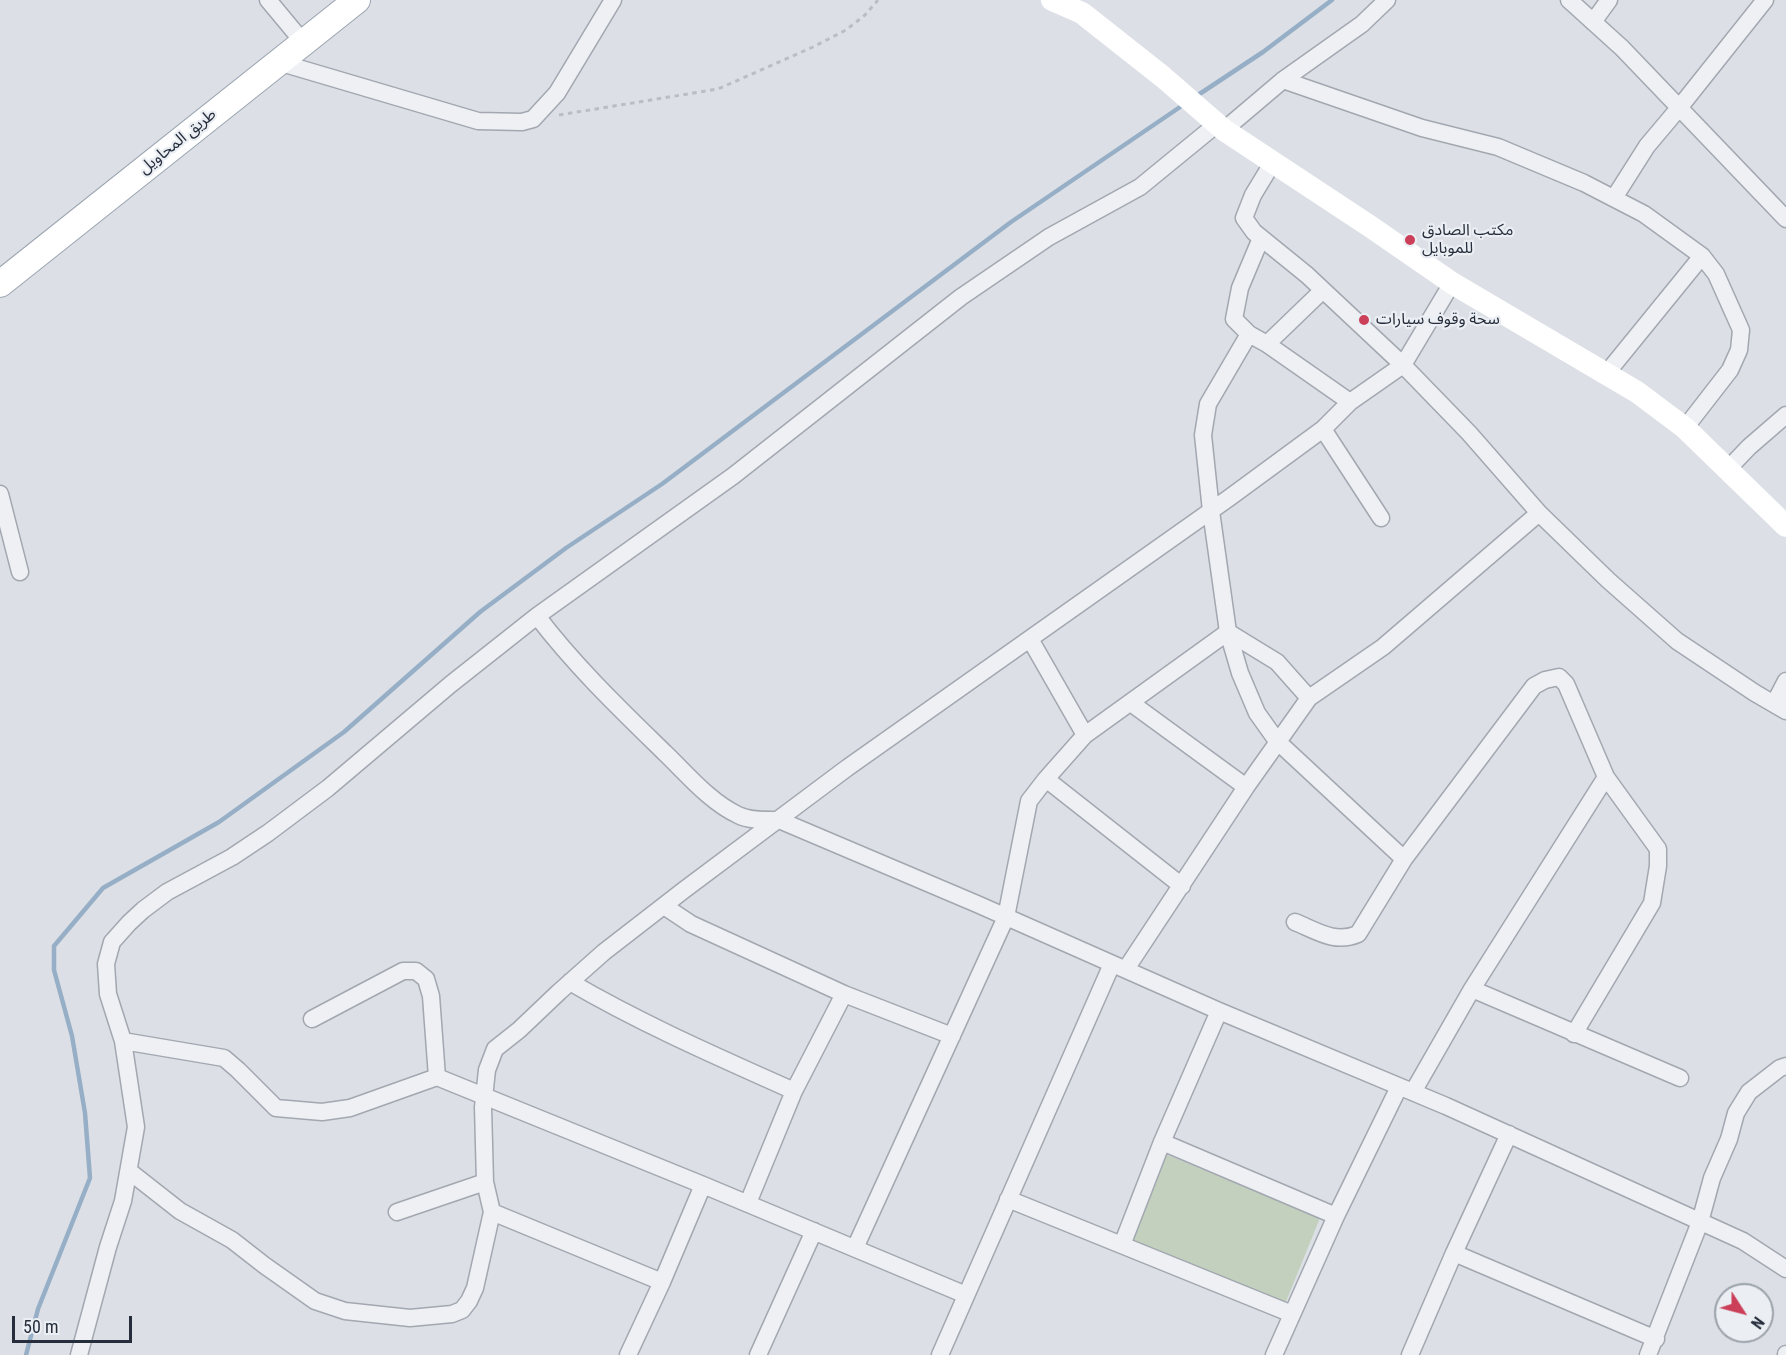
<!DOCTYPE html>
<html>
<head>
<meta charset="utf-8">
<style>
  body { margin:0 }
  #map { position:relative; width:1786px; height:1355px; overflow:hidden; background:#dce0e6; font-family:"Roboto Condensed",sans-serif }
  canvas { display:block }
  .north { position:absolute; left:1714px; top:1283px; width:60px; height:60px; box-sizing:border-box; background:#ebeff4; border:2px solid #9ca2aa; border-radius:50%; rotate:126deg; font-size:16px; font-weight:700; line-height:24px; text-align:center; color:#262e3c }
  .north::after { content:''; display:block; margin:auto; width:21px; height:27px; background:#cb4058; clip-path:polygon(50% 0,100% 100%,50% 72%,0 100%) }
  .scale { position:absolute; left:12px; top:1316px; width:120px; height:27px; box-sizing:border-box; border:3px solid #262e3c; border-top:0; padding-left:8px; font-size:18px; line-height:21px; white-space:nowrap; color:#262e3c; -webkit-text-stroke:4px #ebeff4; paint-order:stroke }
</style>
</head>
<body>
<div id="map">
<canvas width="1786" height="1355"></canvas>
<div class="north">N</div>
<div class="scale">50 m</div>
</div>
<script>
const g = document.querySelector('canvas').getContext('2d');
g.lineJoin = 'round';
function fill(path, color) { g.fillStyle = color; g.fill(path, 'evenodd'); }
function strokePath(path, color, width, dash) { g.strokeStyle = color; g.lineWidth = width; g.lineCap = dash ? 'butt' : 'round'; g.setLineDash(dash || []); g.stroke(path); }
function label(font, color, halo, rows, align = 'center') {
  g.font = font + ' "Roboto Condensed","Noto Sans Arabic",sans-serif'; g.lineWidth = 4.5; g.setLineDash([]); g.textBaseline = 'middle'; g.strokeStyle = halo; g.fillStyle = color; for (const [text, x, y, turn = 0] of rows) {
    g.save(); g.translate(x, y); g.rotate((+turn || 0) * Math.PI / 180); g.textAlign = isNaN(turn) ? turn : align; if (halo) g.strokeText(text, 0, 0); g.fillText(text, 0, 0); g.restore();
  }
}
const green = new Path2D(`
  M1165,1154l155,64 -35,86 -156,-65z`);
const stream = new Path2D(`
  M1195,97l68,-45 69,-52
  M26,1355l12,-46 52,-131 -5,-65 -13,-77 -18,-66v-24l49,-58 116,-66 125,-90 136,-120 86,-64 96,-64 349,-262 172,-117`);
const path = new Path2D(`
  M559,115l159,-26 95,-42 33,-17 19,-15 13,-15`);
const street = new Path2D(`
  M268,0l35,42
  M1569,0l53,48 164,171
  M1593,22l16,-22
  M278,62l200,59 44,1 11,-3 24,-26 56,-93
  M1283,80l139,48 76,19 86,36 60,31 58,42 14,18 25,56 -2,20 -9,20 -45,58
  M1224,130l59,-50 79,-56 25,-24
  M1273,162l-20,33 -9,23 10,14 53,43 96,90 66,68 70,80 69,67 69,61 78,52 31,18
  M1614,198l33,-52 32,-38 86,-108
  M1261,238l-21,50 -6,31 15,15 18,10 83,58
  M1249,334l-41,70 -5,31 8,76 17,121 12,41 17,40 20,28 127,118
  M1267,344l56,-54
  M1606,374l96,-118
  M1323,429l58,89
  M1728,469l21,-22 37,-32
  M0,494l20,78
  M537,616c38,50 83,93 128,137 22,21 45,49 73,62 12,6 28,5 41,5l198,84 242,107 227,95 297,135 43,28
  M1030,639l55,96
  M1131,703l115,84
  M1784,705l-10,-1 12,-23
  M1046,779l136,107
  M664,906l27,18 153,70
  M1295,922c22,9 40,22 63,12l46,-75 130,-173 11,-6 14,-3 7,7 40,93 52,72v17l-6,37 -78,131
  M1126,969l120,-182 63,-89 74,-51 156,-134
  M570,982c72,42 148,75 224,109
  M1472,989l208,89
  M312,1019l91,-48h13l10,8 5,17 6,81
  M123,1041l101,17 14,12 38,38 46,4 28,-4 87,-31 266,108 263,110
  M1413,1092l59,-103 134,-212
  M1162,1142l174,74
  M129,1171l51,40 52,29 32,25 51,36 30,10 65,7 42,-4 10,-4 7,-9 6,-13 17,-76 -7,-30 -2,-75 4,-37 8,-21 24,-19 40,-38 45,-40 80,-62 163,-122 382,-270 94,-69 27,-27 53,-37 49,-82
  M1008,1199l284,115
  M748,1203l46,-112 50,-97 108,42
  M397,1212l88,-30
  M492,1212l170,70
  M1122,1245l40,-103 57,-131
  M855,1248l151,-331 23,-116 17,-22 39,-44 143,-103 49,30 32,36
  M1454,1253l202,86
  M79,1355l29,-108 15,-46 13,-74 -13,-86 -15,-47 -2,-30 6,-22 17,-19 14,-13 24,-18 65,-35 36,-24 60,-45 123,-104 86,-68 196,-140 228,-179 88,-60 91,-50 77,-63
  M628,1355l34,-73 41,-97
  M758,1355l56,-124
  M940,1355l172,-391
  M1274,1355l62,-139 63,-129
  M1410,1355l44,-102 55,-119
  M1648,1355l52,-133 12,-44 17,-39 7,-26 13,-21 31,-24 6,-2
  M1786,1355v-1`);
const secondary = new Path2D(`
  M1052,0l30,13 81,64 61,53 147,97 81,56 185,109 48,36 101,98`);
const primary = new Path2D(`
  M0,284l357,-284`);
const markers = [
  [1410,240,6,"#cb4058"],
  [1364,320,6,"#cb4058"]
];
const streetNames = [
  ["طريق المحاويل",178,142,-39]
];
const poiNames = [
  ["مكتب الصادق",1422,231],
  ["للموبايل",1422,249],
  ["سحة وقوف سيارات",1376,320]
];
fill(green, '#c2d0bd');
strokePath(stream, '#96afc6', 4.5);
strokePath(street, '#a2a7b0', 19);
strokePath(primary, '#9ba5b1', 28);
strokePath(path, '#babec4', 3, [4.5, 4.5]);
strokePath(street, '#eef0f4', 16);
strokePath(secondary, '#fff', 22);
strokePath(primary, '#fff', 26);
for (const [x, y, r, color] of markers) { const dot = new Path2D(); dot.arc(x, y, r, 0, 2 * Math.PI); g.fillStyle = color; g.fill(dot); strokePath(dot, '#ebeff4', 2); }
label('16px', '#262e3c', '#ebeff4', streetNames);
label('16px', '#262e3c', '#ebeff4', poiNames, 'left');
</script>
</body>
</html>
